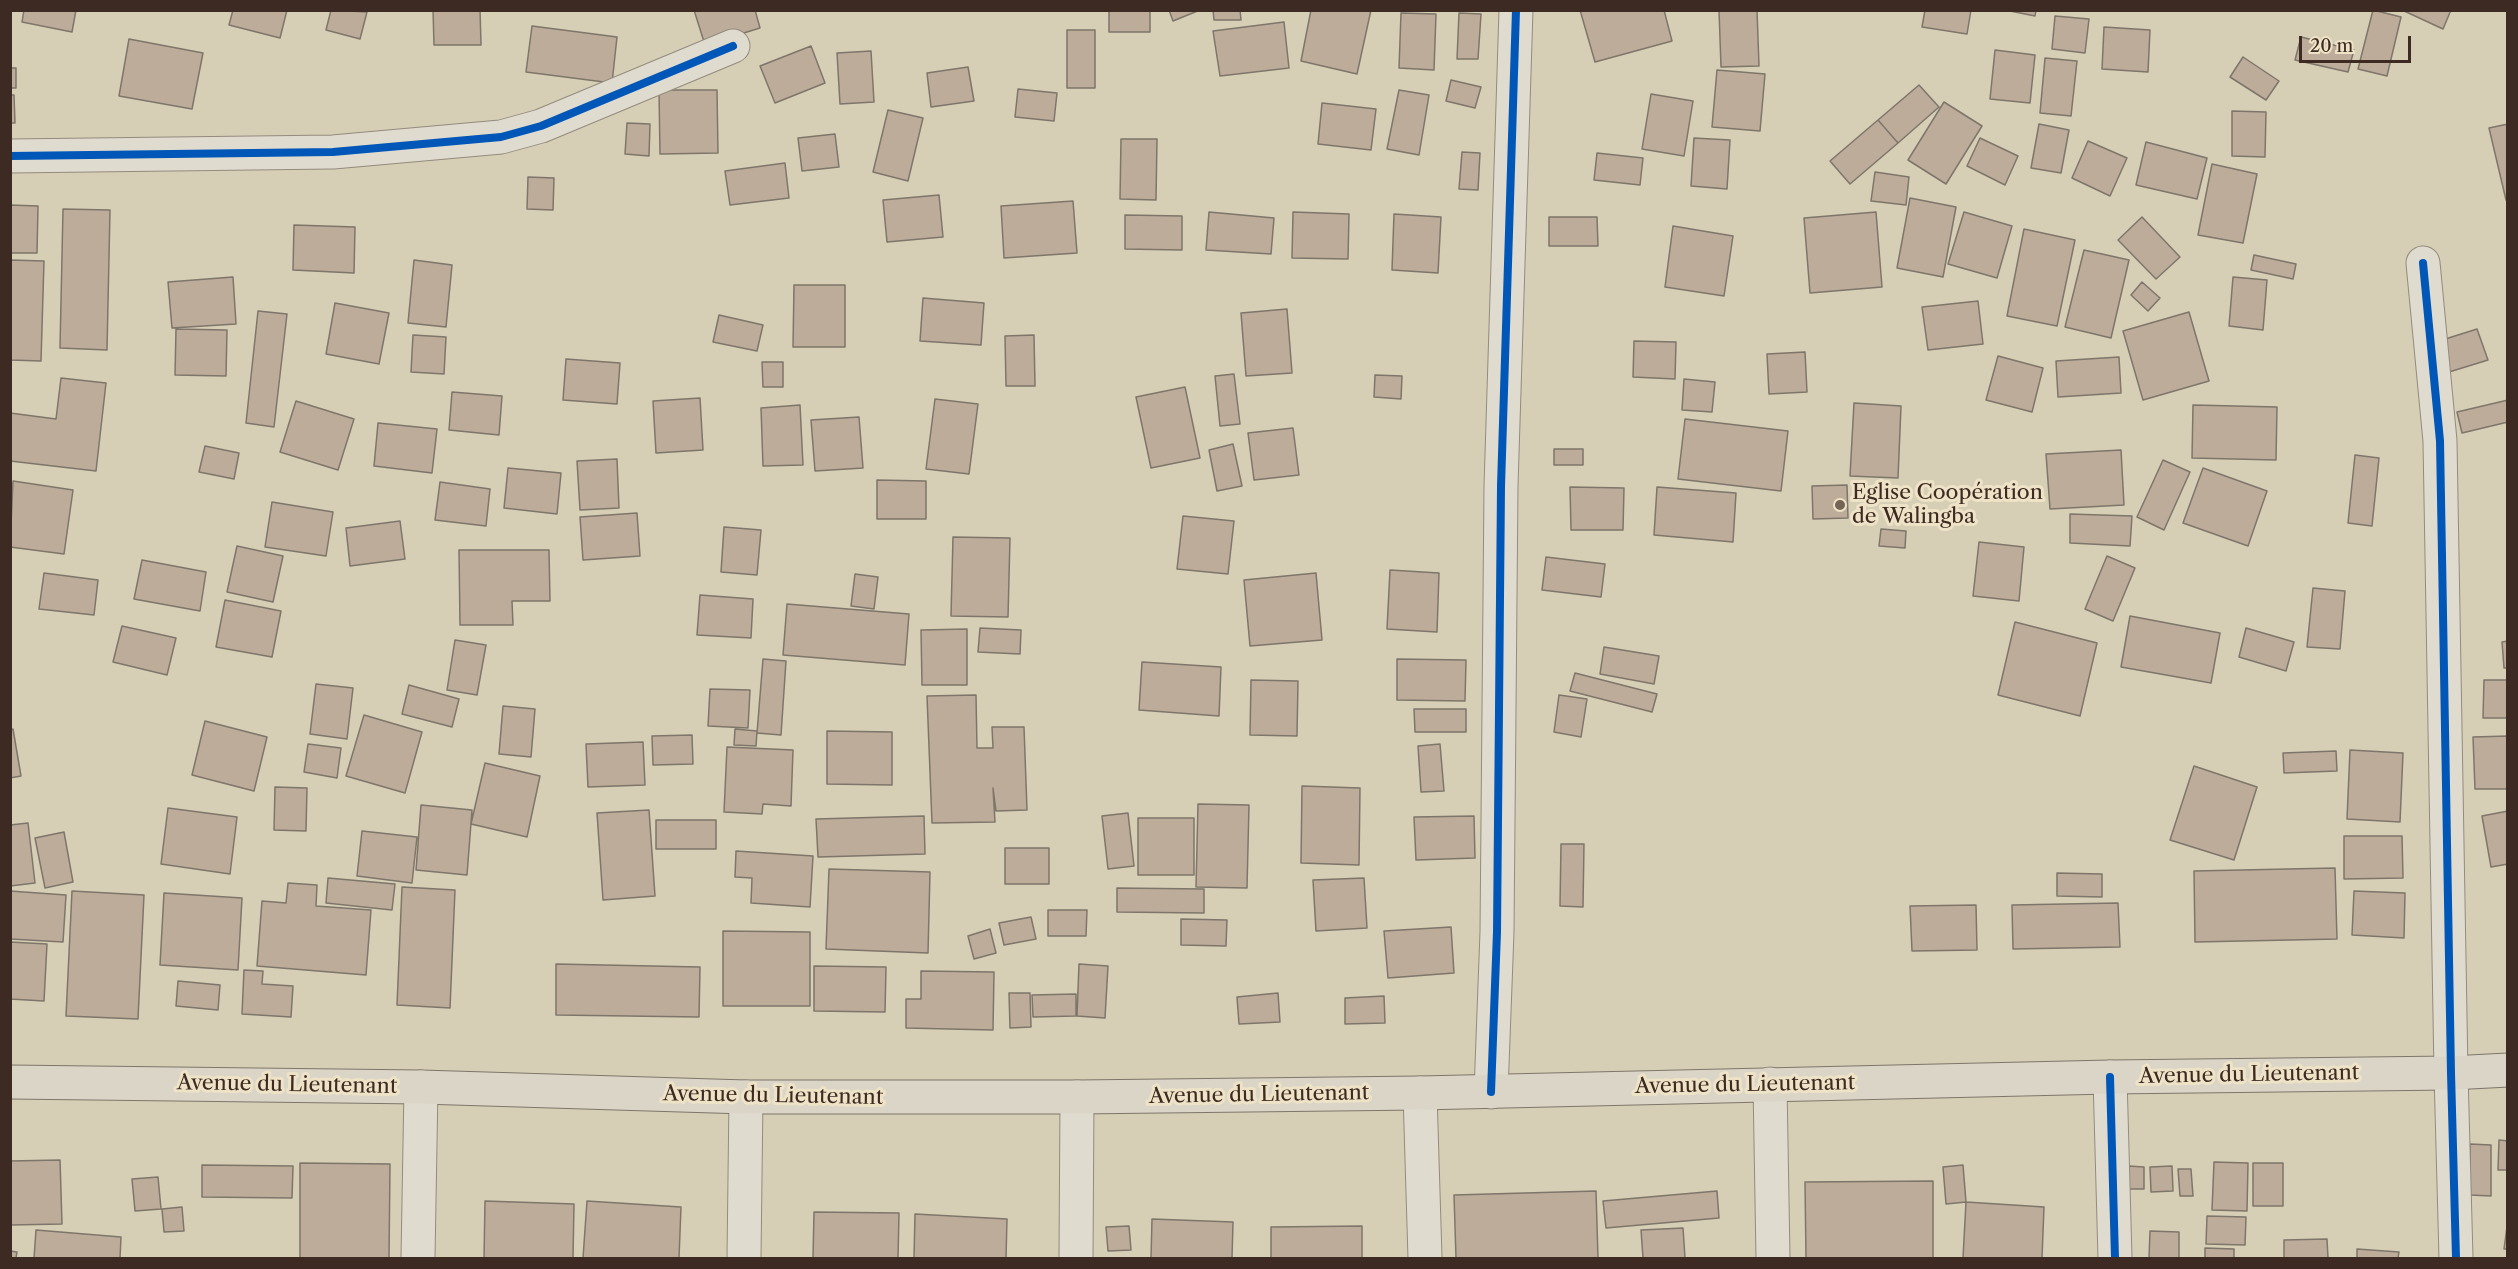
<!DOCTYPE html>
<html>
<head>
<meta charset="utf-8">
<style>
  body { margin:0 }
  #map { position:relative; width:2518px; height:1269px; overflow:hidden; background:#d7ceb6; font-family:"Libre Caslon Text",serif }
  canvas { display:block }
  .frame { position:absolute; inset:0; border:12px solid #3d2b23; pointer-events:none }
  .scale { position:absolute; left:2299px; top:36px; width:112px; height:27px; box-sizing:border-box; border:3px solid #3d2b23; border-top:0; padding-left:8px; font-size:18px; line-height:21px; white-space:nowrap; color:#3d2b23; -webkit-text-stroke:4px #eee3c6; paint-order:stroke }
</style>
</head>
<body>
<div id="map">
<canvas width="2518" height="1269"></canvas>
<div class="frame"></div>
<div class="scale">20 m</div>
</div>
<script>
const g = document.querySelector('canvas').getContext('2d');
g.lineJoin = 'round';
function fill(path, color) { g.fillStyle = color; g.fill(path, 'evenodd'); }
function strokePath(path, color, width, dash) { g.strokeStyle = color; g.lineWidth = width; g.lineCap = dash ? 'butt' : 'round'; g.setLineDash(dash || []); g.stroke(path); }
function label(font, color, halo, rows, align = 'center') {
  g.font = font + ' "Libre Caslon Text",serif'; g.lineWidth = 6; g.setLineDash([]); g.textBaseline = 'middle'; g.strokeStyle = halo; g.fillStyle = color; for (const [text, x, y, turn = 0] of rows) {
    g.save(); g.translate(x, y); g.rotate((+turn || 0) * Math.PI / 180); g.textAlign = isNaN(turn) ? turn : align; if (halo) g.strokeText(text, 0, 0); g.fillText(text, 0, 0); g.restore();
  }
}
const building = new Path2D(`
  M24,10h52l-4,22 -50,-10z
  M233,10h54l-7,28 -51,-13z
  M331,10l36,2 -7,27 -34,-9z
  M433,10h47l1,35h-47z
  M694,10h61l5,18 -55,17z
  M1109,10h41v22h-41z
  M1169,10h31l-27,11z
  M1213,10h27l1,10h-27z
  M1311,10h60l-14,64 -56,-13z
  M1580,10h84l8,31 -77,21z
  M1719,10h38l2,56 -38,1z
  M1925,10h46l-4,24 -45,-7z
  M2005,10h31l-1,6z
  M2373,10l28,7 -14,59 -29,-7z
  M2402,10h49l-8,19z
  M1401,13l35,1 -2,56 -35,-2z
  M1459,13l22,1 -3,45h-21z
  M2055,16l34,3 -4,34 -33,-4z
  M1284,22l5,46 -69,8 -7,-45z
  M532,26l85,11 -5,46 -86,-11z
  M2104,27l46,3 -2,42 -46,-3z
  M1067,30h28v58h-28z
  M2301,37l53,13 -6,22 -53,-12z
  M129,39l74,14 -11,56 -73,-13z
  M811,46l14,37 -50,20 -15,-37z
  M1995,50l40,5 -5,48 -40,-4z
  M871,51l3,51 -34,2 -3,-51z
  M2243,57l36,24 -13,19 -36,-23z
  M2045,58l32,3 -6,55 -31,-3z
  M968,67l6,34 -43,6 -4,-34z
  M10,68h6v20h-6z
  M1717,70l48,4 -5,57 -48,-4z
  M1451,80l30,7 -6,21 -29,-7z
  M1919,85l20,22 -41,36 -20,-23z
  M1018,89l39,4 -3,28 -39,-4z
  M659,90h58l1,63 -58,1z
  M1399,90l30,5 -10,60 -32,-6z
  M1651,94l42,7 -9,55 -42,-7z
  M10,95h4l1,28h-5z
  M1944,102l38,24 -36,58 -38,-24z
  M1322,103l54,6 -5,41 -53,-6z
  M888,110l35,8 -15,63 -35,-9z
  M2232,111l34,1 -1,45 -33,-1z
  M1878,120l20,23 -48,41 -20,-23z
  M627,123l23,1 -1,32 -24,-2z
  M2039,124l30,6 -8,43 -30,-5z
  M2508,124v76h-2l-17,-72z
  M835,134l4,33 -37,4 -4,-33z
  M1694,138l36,2 -3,49 -36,-3z
  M1980,138l38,18 -13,29 -38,-19z
  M1121,139h36l-1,61 -36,-1z
  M2088,141l39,17 -17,38 -38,-18z
  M2146,142l61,16 -10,41 -61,-14z
  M1462,152l18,1 -2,37 -19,-1z
  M1597,153l46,5 -3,27 -46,-5z
  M785,163l4,35 -59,7 -5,-34z
  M2212,164l45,10 -14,69 -45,-8z
  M1875,172l34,5 -3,28 -35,-4z
  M528,177l26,1 -1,32 -26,-1z
  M939,195l4,42 -56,5 -4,-42z
  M1910,198l46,9 -13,70 -46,-9z
  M1073,201l4,52 -73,5 -3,-52z
  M10,205l28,1 -1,47h-27z
  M63,209l47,1 -3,140 -47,-2z
  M1209,212l65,6 -3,36 -65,-4z
  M1293,212l56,2 -1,45 -56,-1z
  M1876,212l6,75 -72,6 -6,-75z
  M1964,212l48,14 -15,52 -49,-14z
  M1394,214l47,3 -3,56 -46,-3z
  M1125,215l57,1v34l-57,-1z
  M1549,217h48l1,29h-49z
  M2142,217l38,40 -24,22 -38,-39z
  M294,225l61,2 -1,46 -61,-3z
  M1673,226l60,10 -9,60 -59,-9z
  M2024,229l51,11 -18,86 -50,-10z
  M2084,250l45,10 -18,78 -46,-11z
  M2254,255l42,9 -3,15 -42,-9z
  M10,260l34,1 -3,100 -31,-1z
  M414,260l38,5 -6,62 -38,-4z
  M233,277l3,47 -64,4 -4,-46z
  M2233,277l34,3 -4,50 -34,-4z
  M2142,282l18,16 -12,13 -17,-16z
  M794,285h51v62h-52z
  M923,298l61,5 -3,42 -61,-4z
  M1978,301l5,43 -55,6 -6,-43z
  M335,303l54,10 -10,51 -53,-10z
  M1287,309l5,64 -46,3 -5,-63z
  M258,311l29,3 -13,113 -28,-4z
  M2189,312l20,69 -66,19 -20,-69z
  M719,315l44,10 -6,26 -44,-9z
  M176,329l51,1 -1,46 -51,-1z
  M2477,329l11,31 -39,12 -10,-31z
  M413,335l33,2 -2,37 -33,-2z
  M1034,335l1,51h-29l-1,-50z
  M1634,341l42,1 -1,37 -42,-2z
  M1805,352l2,40 -38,2 -2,-40z
  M1998,356l45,12 -11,44 -46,-12z
  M2119,357l2,36 -63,4 -2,-36z
  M566,359l54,4 -3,41 -54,-4z
  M762,362h21v25h-20z
  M1234,374l6,50 -20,2 -5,-50z
  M1375,375l27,1 -1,23 -27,-2z
  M61,378l45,5 -10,88 -86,-10v-48l46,6z
  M1684,379l31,3 -3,30 -30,-2z
  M1185,387l15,71 -49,10 -15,-71z
  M452,392l50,4 -3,39 -50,-5z
  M700,398l3,52 -47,3 -3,-52z
  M935,399l43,5 -9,70 -43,-5z
  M2508,400v22l-46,11 -5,-21z
  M296,401l58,18 -16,51 -58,-18z
  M1854,403l47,3 -3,72 -48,-2z
  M800,405l3,60 -40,1 -2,-58z
  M2193,405l84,2 -1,53 -84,-2z
  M859,417l4,51 -48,3 -4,-51z
  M1685,419l103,12 -7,60 -103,-12z
  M378,423l59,6 -5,44 -58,-7z
  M1293,428l6,47 -45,5 -6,-47z
  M1233,444l9,42 -25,5 -8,-41z
  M205,446l34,7 -5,26 -35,-7z
  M1554,449h29v16h-29z
  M2121,450l3,55 -74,4 -4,-55z
  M2355,455l24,3 -7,68 -24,-3z
  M617,459l2,49 -39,2 -3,-49z
  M2163,460l27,12 -26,58 -27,-13z
  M508,468l53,5 -4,41 -53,-6z
  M2203,468l64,23 -19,55 -65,-23z
  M877,480l49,1v38h-49z
  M13,481l60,9 -9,64 -54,-7z
  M440,482l50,7 -4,37 -51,-6z
  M1847,485l1,33 -35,1 -1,-33z
  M1570,487l54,1 -1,42h-52z
  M1657,487l79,6 -3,49 -79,-7z
  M272,502l61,10 -7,44 -61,-9z
  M637,513l3,43 -57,4 -3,-43z
  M2070,514l62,2 -2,30 -60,-3z
  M1183,516l51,5 -6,53 -51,-5z
  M400,521l5,38 -55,7 -4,-38z
  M724,527l37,3 -4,45 -36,-3z
  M1881,529l25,2 -1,17 -26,-2z
  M953,537l57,1 -2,79 -57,-1z
  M1979,542l45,5 -5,54 -46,-5z
  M237,546l46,10 -10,46 -46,-10z
  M459,550h90l1,51h-38l1,24h-53z
  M2107,556l28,12 -22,53 -28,-12z
  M1546,557l59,7 -4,33 -59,-7z
  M142,560l64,12 -6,39 -66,-12z
  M1390,570l49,3 -2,59 -50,-3z
  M44,573l54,7 -4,35 -55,-6z
  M1316,573l6,67 -72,6 -6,-66z
  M855,574l23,3 -4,32 -23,-3z
  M2313,588l32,3 -5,58 -33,-2z
  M700,595l53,4 -2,39 -54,-3z
  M225,600l56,11 -9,46 -56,-10z
  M787,604l122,10 -4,51 -122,-10z
  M2130,616l90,17 -9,50 -90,-16z
  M2015,622l82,21 -17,73 -82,-21z
  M122,626l54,12 -9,37 -54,-13z
  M980,628l41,2 -1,24 -42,-2z
  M2246,628l48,14 -8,29 -47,-14z
  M967,629v56h-45l-1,-55z
  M455,640l31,5 -9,50 -30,-5z
  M2508,641v27h-4l-2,-26z
  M1604,647l55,9 -5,28 -54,-10z
  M763,659l23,2 -5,74 -24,-2z
  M1397,659l69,1 -1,41 -68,-1z
  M1142,662l79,5 -2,49 -80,-6z
  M1575,673l82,21 -5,18 -82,-21z
  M1251,680l47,1 -1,55 -47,-1z
  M2484,680h24v38h-25z
  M316,684l37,4 -6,51 -37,-5z
  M409,685l50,14 -7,28 -50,-13z
  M710,689l40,1 -2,38 -40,-2z
  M976,695l1,53h16l-1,-21h32l3,83 -31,1 -3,-23 2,34 -63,1 -5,-127z
  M1559,695l28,4 -6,38 -27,-5z
  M503,706l32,3 -4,48 -32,-3z
  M1414,709h52v23h-51z
  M364,715l58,17 -17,61 -59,-17z
  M205,721l62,16 -13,54 -62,-16z
  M13,729l8,47 -11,2v-48z
  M735,729l22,2 -1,15 -22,-1z
  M827,731l65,1v53l-65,-1z
  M692,735l1,29 -40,1 -1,-29z
  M2508,736v53h-33l-2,-52z
  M643,742l2,43 -57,2 -2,-43z
  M308,744l33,4 -4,30 -33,-6z
  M1440,744l4,47 -23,1 -3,-46z
  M727,747l66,3 -2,56 -28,-2 -1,10 -38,-2z
  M2350,750l53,3 -3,69 -53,-3z
  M2336,751l1,20 -53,2 -1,-20z
  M485,763l55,13 -13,61 -56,-13z
  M2194,766l63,21 -23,73 -64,-20z
  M1302,786l58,2 -1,77 -58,-2z
  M275,787l32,1 -1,43 -32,-1z
  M1198,804l51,1 -2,83 -51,-1z
  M421,805l51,5 -5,65 -51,-5z
  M168,808l69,9 -7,57 -69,-10z
  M649,810l6,86 -52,4 -6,-87z
  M2508,811v53l-17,3 -9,-51z
  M1128,813l6,53 -26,3 -6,-53z
  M924,816l1,38 -107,3 -2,-38z
  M1474,816l1,42 -59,2 -2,-43z
  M1138,818h56v57h-56z
  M656,820h60v29h-60z
  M28,823l7,60 -25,3v-61z
  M362,831l55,6 -5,46 -55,-7z
  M64,832l9,50 -28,6 -10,-50z
  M2344,836h58l1,42 -59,1z
  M1561,844h23l-1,63 -23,-1z
  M1005,848h44v36h-44z
  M736,851l77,5 -3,51 -59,-4 1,-25 -17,-1z
  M2335,868l2,71 -142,3 -1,-71z
  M829,869l101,3 -2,81 -102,-4z
  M2057,873l45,1v23l-45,-1z
  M328,878l67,6 -3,26 -66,-7z
  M1364,878l3,50 -51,3 -3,-51z
  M288,883l29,2 -1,21 55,4 -5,65 -109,-9 5,-65 24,2z
  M402,887l53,3 -5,118 -53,-3z
  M1117,888l87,1v24l-87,-1z
  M10,891l56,4 -3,47 -53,-3z
  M72,891l72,4 -6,124 -72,-3z
  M2354,891l51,2 -1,45 -52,-3z
  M164,893l78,5 -4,72 -78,-5z
  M2118,903l2,44 -107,2 -1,-44z
  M1976,905l1,45 -65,1 -2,-45z
  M1048,910h39l-1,26h-38z
  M1031,917l5,22 -32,6 -5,-22z
  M1181,919l46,1 -1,26 -45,-1z
  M1451,927l3,46 -66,5 -4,-47z
  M990,929l6,24 -22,6 -6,-23z
  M723,931l87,1v74h-87z
  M10,942l37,2 -3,57 -34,-2z
  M556,964l144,3 -1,50 -143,-2z
  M1079,964l29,2 -3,52 -28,-2z
  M814,966l72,1 -1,45 -71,-1z
  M244,970l19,1 -1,13 31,2 -2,31 -49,-3z
  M921,971l73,1 -1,58 -87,-2v-29h15z
  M178,981l42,4 -2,25 -42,-4z
  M1009,993h21l1,34 -21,1z
  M1278,993l2,29 -41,2 -2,-27z
  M1076,994v22l-43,1 -1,-22z
  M1384,996l1,27 -40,1v-26z
  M2499,1140l9,1v29h-10z
  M2470,1144l21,1v51l-21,-1z
  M60,1160l2,64 -52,1v-64z
  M2214,1162l34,1 -1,48 -35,-1z
  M300,1163l90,1 -1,94h-89z
  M2253,1163h30v43h-30z
  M202,1165l91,1 -1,32 -90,-1z
  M1963,1165l3,37 -20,2 -3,-37z
  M2129,1166l15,1v22h-16z
  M2172,1166l1,25 -22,1 -1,-25z
  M2178,1169h13l2,27h-13z
  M158,1177l3,32 -26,2 -3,-32z
  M1933,1181v77h-127l-1,-76z
  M1596,1191l2,67h-142l-2,-63z
  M1717,1191l2,27 -113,10 -3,-27z
  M485,1201l89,3 -1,54h-89z
  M587,1201l94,6 -2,51h-96z
  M1966,1202l78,5 -2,51h-79z
  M182,1207l2,24 -20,1 -2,-23z
  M814,1212l85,1 -1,45h-85z
  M915,1214l92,5 -1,39h-92z
  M2207,1216l39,1 -1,28 -39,-1z
  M1152,1219l81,3 -1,36h-81z
  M2508,1219v30h-4z
  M1129,1226l2,24 -23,1 -2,-24z
  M1362,1226v32h-91v-31z
  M1683,1228l2,30h-42l-2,-28z
  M36,1230l85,7 -1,21h-86z
  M2150,1231l29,1v26h-30z
  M2327,1239l1,19h-44v-18z
  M2205,1248l29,1v9h-29z
  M2357,1249l42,3 -1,6h-41z
  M10,1251l7,1 -1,6h-6z`);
const minor = new Path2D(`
  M10,156l323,-4 168,-15 40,-11 192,-80
  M2423,263l17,178 11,632 5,185
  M2110,1077l5,181
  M1770,1084l3,174
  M1491,1092l6,-160 4,-446 15,-476
  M1420,1093l5,165
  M418,1258l3,-171
  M744,1258l2,-161
  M1076,1258l1,-161`);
const major = new Path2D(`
  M10,1082l411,5 325,10h331l343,-4 690,-16 341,-4 57,-3`);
const cycleway = new Path2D(`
  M10,156l323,-4 168,-15 40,-11 192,-80
  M2423,263l17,178 11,632 5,185
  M2110,1077l5,181
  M1491,1092l6,-160 4,-446 15,-476`);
const markers = [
  [1840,505,6,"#736456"]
];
const poiNames = [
  ["Eglise Coopération",1852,493],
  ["de Walingba",1852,517]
];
const streetNames = [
  ["Avenue du Lieutenant",2249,1075,-1],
  ["Avenue du Lieutenant",287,1085,1],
  ["Avenue du Lieutenant",1745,1085,-1],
  ["Avenue du Lieutenant",1259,1095,-1],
  ["Avenue du Lieutenant",773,1096,1]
];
fill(building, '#bdac9a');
strokePath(building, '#7e766a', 1.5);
strokePath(minor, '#938b7d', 35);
strokePath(major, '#7e766a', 35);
strokePath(minor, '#e0dbcf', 33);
strokePath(major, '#dad5c7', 33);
strokePath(cycleway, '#0057b8', 8);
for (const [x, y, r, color] of markers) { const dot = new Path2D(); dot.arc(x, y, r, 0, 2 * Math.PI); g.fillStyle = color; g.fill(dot); strokePath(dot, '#eee3c6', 2); }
label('21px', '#3d2b23', '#eee3c6', poiNames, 'left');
label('21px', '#3d2b23', '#eee3c6', streetNames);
</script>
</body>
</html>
